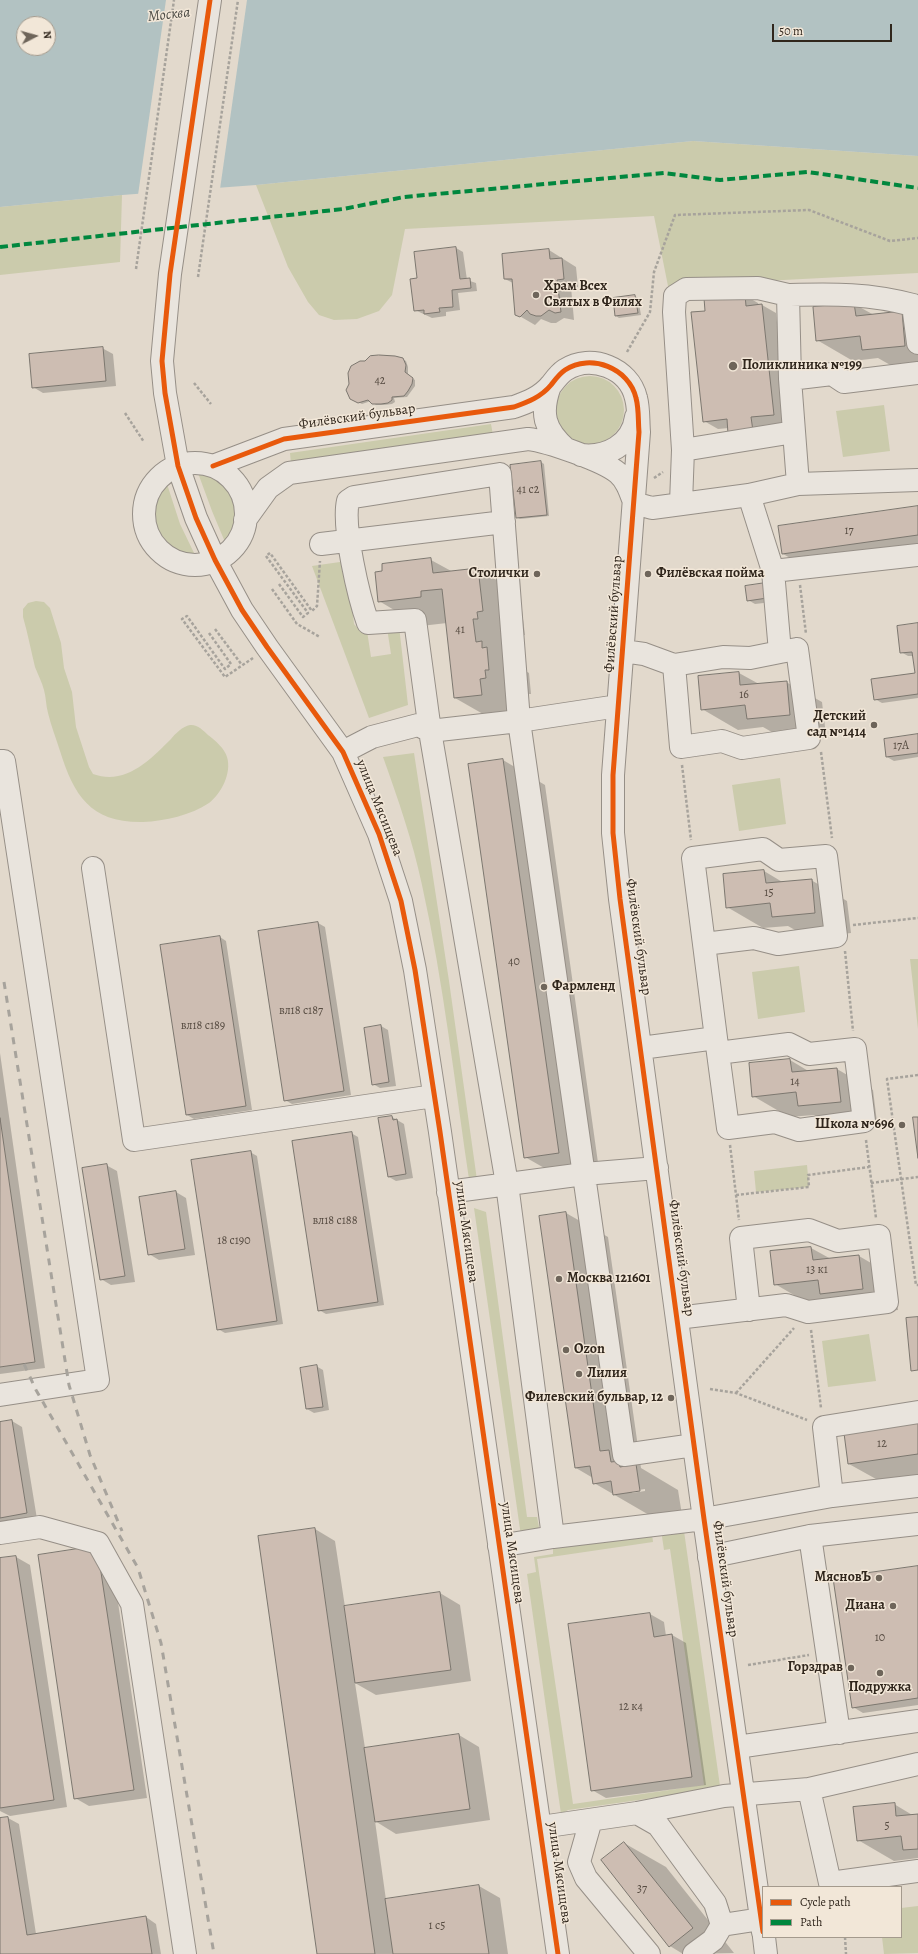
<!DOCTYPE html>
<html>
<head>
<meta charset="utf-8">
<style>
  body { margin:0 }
  #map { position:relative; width:918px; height:1954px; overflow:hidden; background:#e2d9cc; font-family:Alegreya,serif }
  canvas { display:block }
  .legend { position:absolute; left:762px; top:1886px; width:140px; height:52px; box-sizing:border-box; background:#f2e7d8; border:1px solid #a49a8d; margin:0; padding:5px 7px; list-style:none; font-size:12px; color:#30261c }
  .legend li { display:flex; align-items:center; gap:8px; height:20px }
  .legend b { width:20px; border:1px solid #a49a8d }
  .north { position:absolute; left:16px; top:16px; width:40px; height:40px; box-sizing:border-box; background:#f2e7d8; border:1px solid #a49a8d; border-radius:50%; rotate:84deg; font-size:11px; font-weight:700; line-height:16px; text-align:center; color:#30261c }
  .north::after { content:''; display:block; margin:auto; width:14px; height:18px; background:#6e655a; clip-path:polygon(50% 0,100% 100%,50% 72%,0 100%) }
  .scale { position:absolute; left:772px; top:24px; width:120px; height:18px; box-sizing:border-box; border:2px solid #30261c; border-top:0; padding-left:5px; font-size:12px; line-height:14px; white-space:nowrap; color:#30261c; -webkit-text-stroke:3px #f2e7d8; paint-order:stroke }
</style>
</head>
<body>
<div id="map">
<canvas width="918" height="1954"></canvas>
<ul class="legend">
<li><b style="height:5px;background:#e8590c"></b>Cycle path</li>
<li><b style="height:5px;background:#00873e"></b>Path</li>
</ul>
<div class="north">N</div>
<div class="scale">50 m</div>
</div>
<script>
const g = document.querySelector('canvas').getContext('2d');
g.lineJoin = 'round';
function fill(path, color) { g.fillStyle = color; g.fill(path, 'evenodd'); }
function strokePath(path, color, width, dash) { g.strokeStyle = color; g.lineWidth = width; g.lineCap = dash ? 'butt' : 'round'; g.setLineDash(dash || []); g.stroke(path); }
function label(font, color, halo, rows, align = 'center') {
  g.font = font + ' Alegreya,serif'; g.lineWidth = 3; g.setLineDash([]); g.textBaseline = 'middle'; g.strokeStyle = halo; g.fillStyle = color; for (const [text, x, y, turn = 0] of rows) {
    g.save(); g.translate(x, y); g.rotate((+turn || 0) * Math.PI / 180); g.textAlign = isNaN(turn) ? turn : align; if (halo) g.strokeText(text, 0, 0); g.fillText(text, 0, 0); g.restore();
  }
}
const green = new Path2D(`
  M693,141l225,15v117l-250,13 -14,-70 -249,13 -13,66 -13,16 -22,8 -23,1 -15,-5 -11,-13 -20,-35 -32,-82z
  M122,195l-2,67 -120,13v-68z
  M556 410a34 34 0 1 1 68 0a34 34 0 1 1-68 0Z
  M884,405l6,46 -47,6 -7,-46z
  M491,424l2,11 -202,29 -1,-11z
  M198,473c36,2 48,43 27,69l-13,-31z
  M167,484l13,40 15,31c-37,-4 -54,-42 -28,-71z
  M347,561l7,63 6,7h7l4,26 20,-3 -4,-26 12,-2 9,79 -39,13 -57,-152z
  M36,601l8,1 6,6 11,35 3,25 8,24 4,35 13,40 4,7c32,12 57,-14 78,-35 4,-5 12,-13 19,-14 7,-1 13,5 18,10 7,5 17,14 19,22 5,16 -6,37 -18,46 -18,12 -44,18 -66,19 -52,1 -69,-26 -83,-71 -4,-13 -9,-25 -12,-38 -2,-7 -2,-16 -4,-23 -2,-8 -6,-15 -9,-23 -4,-16 -7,-33 -12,-50v-8l5,-6z
  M414,753l35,228 28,199 -7,6c-15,-100 -26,-202 -48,-301 -9,-43 -24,-86 -39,-128z
  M780,778l6,46 -47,7 -7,-46z
  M910,959h8v70z
  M799,966l6,46 -47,7 -6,-47z
  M807,1165l2,22 -53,5 -2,-21z
  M474,1208l12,4 41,305h10l2,10 -3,6 -15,3z
  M869,1334l7,47 -48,6 -6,-46z
  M683,1524l37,262 -4,3 -148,21 -7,4 -34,-240 9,-2 -2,-15 19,-3v-6l99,-14 1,8 -116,17 36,245 131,-19 -34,-236 -6,1 -3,-20z
  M918,1906v47l-34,1 -2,-17h19v-29z`);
const water = new Path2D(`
  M0,0h918v156l-225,-15 -437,44 -134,10 -122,12zM24,24h24v24h-24z`);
const pier = new Path2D(`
  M166,0h81l-27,189 -82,6z`);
const shadow = new Path2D(`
  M456,248l7,4 4,28 9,3 1,8 -19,2 2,17 -14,2v4l-14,2 -17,-8 3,-31 -3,-27z
  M549,250l27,17 2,20h-7l3,33 -10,-2 -8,5h-5l-10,-4 -6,6 -19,-11 -3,-31 -8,-4 -2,-24z
  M744,295l14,8 1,3 3,-1 14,8 12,110 -23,2 1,14 -37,-11 -11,1 -14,-8 2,-109z
  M635,296l3,2 3,17 -22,3 -3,-2 -2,-17z
  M854,304l20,11 27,-3 17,10v46l-19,2 -21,-12 -25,3 -36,-21z
  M102,348l11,6 3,32 -73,7 -10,-6z
  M402,359l4,2 2,6v8l7,5v6l-8,11 -13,1 1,4 -3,2 -8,1h-8l-5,-4 -9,3 -8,-4z
  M541,462l3,2 5,52 -29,3 -4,-2z
  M918,508v52l-99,14 -36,-20z
  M431,560l22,12 25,-3 42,25 5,41 -6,1 5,34 5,3 2,21h-4l-30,28 -42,-24 -8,-75 -26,3 -42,-25z
  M772,583l9,18 -26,3 -7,-4z
  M918,624v74l-36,5 -7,-4 41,-25 -2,-18h-6l-7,-4z
  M739,673l20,11 27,-2 36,20 4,33 -42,4 -21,-12 -25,3 -36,-21z
  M918,735v22l-24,4 -7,-4z
  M503,760l42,25 55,392 -33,4 -42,-24z
  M764,871l20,12 27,-3 36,21 4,32 -42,5 -21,-12 -25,2 -36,-21z
  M318,923l7,4 26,168 -59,9 -7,-4z
  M220,937l6,4 26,169 -58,9 -7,-4z
  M381,1026l7,4 8,56 -16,2 -7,-4z
  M0,1053l45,315 -45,6z
  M790,1060l20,12 27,-3 36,21 4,32 -42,5 -21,-12 -25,2 -36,-21z
  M392,1117l12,7 9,54 -17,3 -7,-4 -10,-58z
  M351,1133l7,4 26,168 -58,9 -7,-4z
  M250,1152l7,4 26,168 -58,9 -7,-4z
  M106,1165l11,6 18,111 -24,3 -10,-6z
  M176,1192l10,6 9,57 -36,5 -10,-6z
  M566,1213l42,24 33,231 37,22 4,25 -26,4 -62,-36 -1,-5 -17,-10zM645,1489v2l-13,2v-2z
  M811,1248l20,11 28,-3 36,21 3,33 -42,4 -45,-9 -36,-21 -4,-33z
  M316,1366l7,4 6,40 -15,3 -7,-4z
  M12,1421l10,6 15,92 -37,6v-102z
  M918,1423v57l-33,4 -36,-20z
  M315,1529l20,12 10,66 95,-14 20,12 11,76 -95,14 -21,-12 10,65 94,-13 20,12 11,73 -94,14 -21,-13 11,79 93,-14 21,12 8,56h-190z
  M111,1555l36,243 -58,8 -14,-8 -36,-242z
  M16,1557l14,8 37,242 -57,9 -10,-5v-252z
  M918,1567v138l-55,8 -10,-6z
  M650,1614l14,8 2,14 6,-1 14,8 20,142 -100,13 -14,-8z
  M894,1804l20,12 4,-1v43l-24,3 -36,-21z
  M8,1818l11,6 17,110 110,-17 10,7 5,30h-161v-135z
  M624,1843l42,24 68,86 -51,1 -13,-8z`);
const building = new Path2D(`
  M456,247l4,32 10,-1 1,10 -19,2 1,17 -14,1 1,4 -16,2v-4l-10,1 -4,-32 7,-1 -3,-26z
  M549,249l1,10 12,-1 2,21 -7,1 4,32 -6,1 -6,-3 -8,6h-5l-6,-2 -3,-4 -7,7 -5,-2 -3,-36h-8l-2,-25z
  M745,294l1,12 16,-2 12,111 -23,2 2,14 -25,3 -1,-15 -24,3 -12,-110 14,-1 -1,-13z
  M635,295l3,18 -23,3 -2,-18z
  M854,303l2,13 46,-5 3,35 -43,4 -2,-14 -44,5 -3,-34z
  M103,347l3,34 -74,7 -3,-34z
  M379,355l16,1 8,2 3,7 -1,7 8,6 -1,6 -4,7 -4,5 -12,1v3l-4,3 -7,1h-9l-4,-4 -10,3 -8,-4 -4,-9 3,-6 -1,-11 3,-7 9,-5h5l5,-5z
  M541,461l6,54 -31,3 -6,-53z
  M918,506v29l-136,19 -4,-28z
  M431,558l2,15 45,-5 5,43 -6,1 1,7h-5l3,23 6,-1v7l5,-1 2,23h-4l1,8 -6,1 2,16 -28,3 -12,-109 -21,2v6l-43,5 -3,-30 7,-1v-7z
  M772,582l2,15 -27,4 -2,-15z
  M918,623v71l-44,6 -3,-21 44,-6 -3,-21 -12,1 -3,-27z
  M739,672l1,13 47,-4 3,34 -43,4 -2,-14 -44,5 -3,-34z
  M918,734v19l-32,4 -2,-18z
  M503,759l56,394 -35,5 -56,-394z
  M764,870l2,13 46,-4 3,34 -43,4 -2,-14 -44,5 -3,-34z
  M318,922l26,169 -60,10 -26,-170z
  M220,936l26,170 -60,9 -26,-170z
  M381,1025l8,57 -17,3 -8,-57z
  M790,1059l2,13 45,-4 4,34 -43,4 -2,-14 -44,5 -3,-34z
  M392,1116l1,4 4,-1 9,55 -18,3 -10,-59z
  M913,1117h5v41z
  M0,1118l35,244 -35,5z
  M352,1132l26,170 -60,9 -26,-170z
  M251,1151l26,170 -60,9 -26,-170z
  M107,1164l18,112 -25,4 -18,-112z
  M176,1191l9,58 -37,6 -9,-58z
  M566,1212l34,239 9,-1 2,12 8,-1 1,6 16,-3 4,27 -27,4 -2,-14 -18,3 -3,-18 -15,2 -36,-252z
  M811,1247l2,13 46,-5 4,34 -43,5 -2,-14 -44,5 -4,-34z
  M918,1317v53l-7,1 -5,-53z
  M317,1365l6,42 -17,2 -6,-41z
  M12,1420l15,93 -27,5v-96z
  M918,1422v32l-70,10 -4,-31z
  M315,1528l60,426h-58l-59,-418z
  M97,1546l37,244 -60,9 -36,-244z
  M16,1556l38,244 -54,8v-250z
  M918,1566v132l-66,10 -19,-130z
  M440,1592l11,78 -96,13 -11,-77z
  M650,1613l4,24 18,-3 20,143 -101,14 -23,-167z
  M459,1734l11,75 -95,13 -11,-74z
  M895,1803l1,13 22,-2v35l-15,1 -2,-14 -44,5 -4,-34z
  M8,1817l19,118 119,-19 6,38h-152v-136z
  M624,1842l69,86 -24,19 -68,-87z
  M479,1885l10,69h-96l-8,-55z`);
const path = new Path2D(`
  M136,269l38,-269
  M198,277l40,-277
  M627,352l23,-40 4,-40 21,-57 134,-5 81,31 28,-3
  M194,383l17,21
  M125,413l19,29
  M654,478l9,-6
  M279,584l24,33 5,-4 -42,-57 4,-3 42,58 5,-5 3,-45
  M800,585l6,49
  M272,589l25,35 23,13
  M215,629l27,36
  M209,633l22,31 -6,5 -38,-53 -5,3 43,58 28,-19
  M821,752l11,86
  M682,765l9,75
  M853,925l65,-7
  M845,951l8,80
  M918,1075l-31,4 29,206h2
  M866,1140l10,78
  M730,1145l9,75
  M871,1183l47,-6
  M736,1195l73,-8 -1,-12 61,-8
  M811,1330l10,78
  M710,1389l26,4 71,27
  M736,1393l58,-65
  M748,1665l61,-10
  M845,1937l1,17`);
const minor = new Path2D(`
  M210,0l-40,274 -8,87 3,32 13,73 18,52 19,42 27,50 25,37 76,105 36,82 22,67 14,69 25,162 118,822
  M790,379l42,-5 12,8 74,-9
  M550,386c-10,27 -6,44 16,63
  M683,450l111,-18
  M581,455c25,3 51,-10 55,-38
  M144 514a51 51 0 1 1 102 0a51 51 0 1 1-102 0Z
  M213,466l71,-27 230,-32c14,-5 27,-10 37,-22 4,-5 8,-11 14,-15 26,-17 64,-2 71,28 3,11 2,23 3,34l-26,343v58l7,66 84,620 59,413
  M798,484l-8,-105 -2,-84c45,-1 80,-2 125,10l5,38
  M634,503l18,5 97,-13 49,-11 120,-4
  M681,503l2,-53 -9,-138 1,-16 11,-7 72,-1 30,7
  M245,520l23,-32 21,-15 239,-34c19,2 76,22 90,34 9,8 12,18 16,29
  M321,544l183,-22
  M773,571l145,-16
  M623,651l21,3 30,11 49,-8 27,1 30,-6
  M674,665l7,82 41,-6 20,7 67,-10 -12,-89 -17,3 -7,-81 -24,-76
  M618,706l-99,15 105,734 70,-10
  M343,752l29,-15 46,-12 12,6 89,-10 -19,-247 -146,23 -6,4c-6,26 11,97 20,122l47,-3 15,111 77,453 46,353
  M0,761h4l94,619 -98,15
  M93,868l41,272 300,-44
  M716,1038l12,90 47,-6 24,8 65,-9 -9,-72 -46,5 -20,-10 -71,9
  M641,1048l75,-10 -23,-180 70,-9 16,11 47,-4 10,80 -58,8 -24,-6 -50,6
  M448,1192l136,-18 73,-6
  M677,1318l109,-13 22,7 79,-10 -8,-66 -41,5 -29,-11 -68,8 8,72
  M832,1496l-8,-69 94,-15
  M0,1533l40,-6 58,16 34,61 53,350
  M810,1536l29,197
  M499,1546l54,-9 151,-18 128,-23 86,-10
  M709,1557l101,-21 108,-12
  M737,1747l181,-26
  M809,1789l21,94 88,-12
  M637,1813l21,12 57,78 7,22
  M591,1820l-12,42 7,16 63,76
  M541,1827l96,-14 87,-17 85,-7 109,-25
  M764,1937l2,17
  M694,1954l19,-14 9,-15 39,-6`);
const rail = new Path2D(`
  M4,982l65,403 21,70 32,76
  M24,1364l12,26 102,178 23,75 53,311`);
const quiet = new Path2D(`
  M0,247l343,-38 61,-12 260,-24 56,7 88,-8 110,16`);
const cycleway = new Path2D(`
  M210,0l-40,274 -8,87 3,32 13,73 18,52 19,42 27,50 25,37 76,105 36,82 22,67 14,69 25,162 118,822
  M213,466l71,-27 230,-32c14,-5 27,-10 37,-22 4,-5 8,-11 14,-15 26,-17 64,-2 71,28 3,11 2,23 3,34l-26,343v58l7,66 84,620 59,413`);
const markers = [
  [536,295,4,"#6e655a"],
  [733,366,5,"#6e655a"],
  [537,574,4,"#6e655a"],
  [648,574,4,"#6e655a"],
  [874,725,4,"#6e655a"],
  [544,987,4,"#6e655a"],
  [902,1125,4,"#6e655a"],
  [559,1279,4,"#6e655a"],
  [566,1350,4,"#6e655a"],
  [579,1374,4,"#6e655a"],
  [671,1398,4,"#6e655a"],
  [879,1578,4,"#6e655a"],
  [893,1606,4,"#6e655a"],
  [851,1668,4,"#6e655a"],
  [880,1673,4,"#6e655a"]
];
const numberNames = [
  ["42",380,381],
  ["41 с2",528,490],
  ["17",849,531],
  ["41",460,630],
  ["16",744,695],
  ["17А",901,746],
  ["15",769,893],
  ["40",514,962],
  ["вл18 с187",301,1011],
  ["вл18 с189",203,1026],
  ["14",795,1082],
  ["вл18 с188",335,1221],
  ["18 с190",234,1241],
  ["13 к1",817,1270],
  ["12",882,1444],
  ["10",880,1638],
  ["12 к4",631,1707],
  ["5",887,1826],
  ["37",642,1889],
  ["1 с5",437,1926]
];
const poiNames = [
  ["Храм Всех",544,287],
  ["Святых в Филях",544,303],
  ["Поликлиника №199",742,366],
  ["Столички",529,574,"right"],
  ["Филёвская пойма",656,574],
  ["Детский",866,717,"right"],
  ["сад №1414",866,733,"right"],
  ["Фармленд",552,987],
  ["Школа №696",894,1125,"right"],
  ["Москва 121601",567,1279],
  ["Ozon",574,1350],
  ["Лилия",587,1374],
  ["Филевский бульвар, 12",663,1398,"right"],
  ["МясновЪ",871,1578,"right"],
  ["Диана",885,1606,"right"],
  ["Горздрав",843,1668,"right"],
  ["Подружка",880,1688,"center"]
];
const streetNames = [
  ["Филёвский бульвар",357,417,-8],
  ["Филёвский бульвар",614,614,-86],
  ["улица Мясищева",379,808,68],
  ["Филёвский бульвар",638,937,82],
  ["улица Мясищева",466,1232,82],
  ["Филёвский бульвар",681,1258,82],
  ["улица Мясищева",512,1553,82],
  ["Филёвский бульвар",725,1579,82],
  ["улица Мясищева",559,1873,82]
];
const waterNames = [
  ["Москва",169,15,-6]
];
fill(green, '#cbcbac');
fill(water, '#b2c2c2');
fill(pier, '#e2d9cc');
fill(shadow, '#0003');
fill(building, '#cdbdb2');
strokePath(building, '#7c776f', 1);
strokePath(minor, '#968f87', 24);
strokePath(path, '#a7a39c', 2.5, [3, 2]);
strokePath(minor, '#e9e4dd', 22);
strokePath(rail, '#a7a39c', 3, [7, 7]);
strokePath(quiet, '#00873e', 4, [8, 4]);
strokePath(cycleway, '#e8590c', 5);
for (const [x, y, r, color] of markers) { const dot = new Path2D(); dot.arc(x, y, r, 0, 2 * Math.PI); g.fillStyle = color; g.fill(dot); strokePath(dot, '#f2e7d8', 1.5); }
label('12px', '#574c42', null, numberNames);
label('bold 14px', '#30261c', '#f2e7d8', poiNames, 'left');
label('14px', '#30261c', '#f2e7d8', streetNames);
label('italic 15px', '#4b4a44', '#f2e7d8', waterNames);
</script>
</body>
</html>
